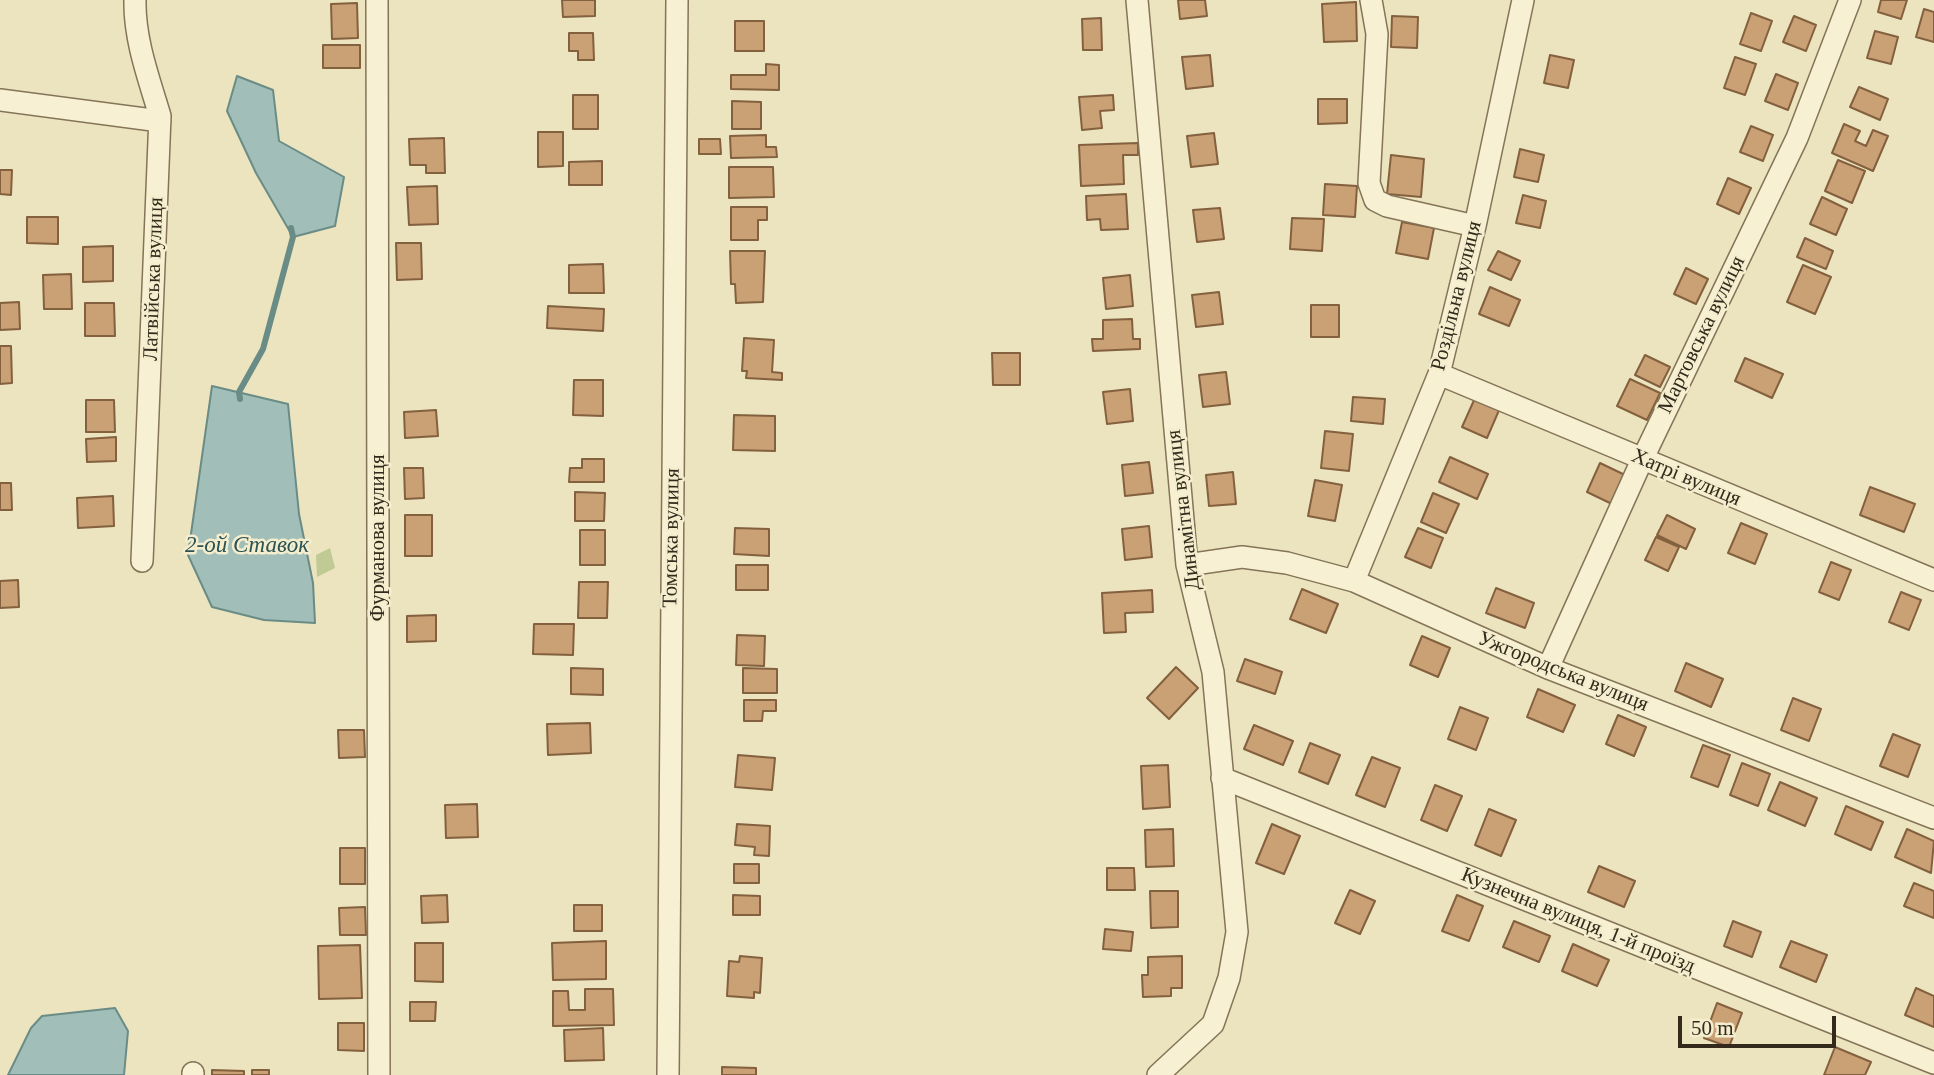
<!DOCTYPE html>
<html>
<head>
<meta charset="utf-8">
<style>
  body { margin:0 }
  #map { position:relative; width:1934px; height:1075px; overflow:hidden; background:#ece3bf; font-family:"Times New Roman",serif }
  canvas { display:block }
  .scale { position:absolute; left:1678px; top:1016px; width:158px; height:32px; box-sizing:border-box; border:4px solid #342a1c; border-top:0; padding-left:9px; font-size:21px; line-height:24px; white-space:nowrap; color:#342a1c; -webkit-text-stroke:5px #f4edce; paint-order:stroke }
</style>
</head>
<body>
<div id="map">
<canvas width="1934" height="1075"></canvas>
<div class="scale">50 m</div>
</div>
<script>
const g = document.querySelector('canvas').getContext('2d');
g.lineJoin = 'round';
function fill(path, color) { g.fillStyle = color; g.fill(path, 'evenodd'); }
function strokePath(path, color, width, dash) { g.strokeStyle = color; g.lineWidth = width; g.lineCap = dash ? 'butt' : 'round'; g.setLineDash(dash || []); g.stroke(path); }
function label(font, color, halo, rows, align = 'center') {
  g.font = font + ' "Times New Roman",serif'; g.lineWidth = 5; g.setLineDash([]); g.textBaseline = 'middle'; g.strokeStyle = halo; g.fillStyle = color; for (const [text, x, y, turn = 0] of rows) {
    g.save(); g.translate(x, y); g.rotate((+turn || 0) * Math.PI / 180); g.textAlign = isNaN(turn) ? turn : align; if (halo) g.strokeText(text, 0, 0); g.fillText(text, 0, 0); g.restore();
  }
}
const green = new Path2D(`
  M330,548l5,20 -18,9 -1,-22z`);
const water = new Path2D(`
  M237,76l36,14 6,51 65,36 -9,49 -42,11 -37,-64 -29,-62z
  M212,386l76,18 11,110 14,69 2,40 -51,-3 -52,-13 -24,-52z
  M115,1008l13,23 -4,44h-116l23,-47 11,-12z`);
const stream = new Path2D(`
  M240,399l-1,-7 24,-43 30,-112 -2,-9`);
const building = new Path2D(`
  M562,0h33v16l-32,1z
  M1178,0h27l2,16 -27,3z
  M1881,0h26l-6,19 -23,-7z
  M1356,2l1,39 -33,1 -2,-38z
  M357,3l1,35 -26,1 -1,-35z
  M1924,9l10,3v30l-18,-5z
  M1751,13l21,8 -11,30 -21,-7z
  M1392,16l26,1 -1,31 -26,-1z
  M1794,16l22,9 -10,26 -23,-9z
  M1101,18l1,32h-19l-1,-31z
  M735,21h29v30h-29z
  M1875,31l23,6 -7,27 -24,-6z
  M569,33h24l1,27h-16v-9h-9z
  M323,45h37v23h-37z
  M1210,55l3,31 -27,3 -4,-32z
  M1550,55l24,5 -6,28 -24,-5z
  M1735,57l21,7 -11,31 -21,-7z
  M766,64l13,1v25l-48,-1v-14h35z
  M1776,74l22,9 -10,27 -23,-9z
  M1859,87l29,12 -8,21 -30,-13z
  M573,95h25v34h-25z
  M1113,95l1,15 -14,1 2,17 -20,2 -3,-33z
  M1318,99h29v24l-29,1z
  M732,101l29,1v27h-29z
  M1844,124l16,7 -5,10 11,5 7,-16 15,6 -15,35 -41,-18z
  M1751,126l22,9 -10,26 -23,-9z
  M538,132h25v34l-25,1z
  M1214,133l4,31 -27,3 -4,-31z
  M766,135v12h10l1,10 -46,1 -1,-22z
  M444,138l1,35h-19v-8h-16l-1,-26z
  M699,139h21l1,15h-22z
  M1138,143v12h-15l1,29 -43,2 -2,-41z
  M1520,149l24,6 -6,27 -24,-5z
  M1391,155l33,4 -3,38 -34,-3z
  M1838,160l27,11 -13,32 -27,-12z
  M602,161v24h-33v-23z
  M729,167h44l1,30 -45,1z
  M0,170h12l-1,25 -11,-1z
  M1728,178l23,10 -12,26 -22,-10z
  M1325,184l32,2 -2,31 -32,-2z
  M437,186l1,38 -29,1 -2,-38z
  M1126,194l2,35 -27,1 -1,-11 -13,1 -1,-24z
  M1523,195l23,6 -6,27 -24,-5z
  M1822,197l25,12 -11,26 -26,-11z
  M731,207h36v13h-9v20h-27z
  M1220,208l4,31 -27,3 -4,-32z
  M27,217h31v27l-31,-1z
  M1292,218l32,1 -2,32 -32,-2z
  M1402,222l32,6 -6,31 -32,-6z
  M1805,238l28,13 -7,18 -29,-12z
  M396,243h25l1,36 -25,1z
  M113,246v35l-30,1v-35z
  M730,251h35l-2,51 -27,1 -1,-19h-4z
  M1498,251l22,10 -9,19 -23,-10z
  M603,264l1,29h-35v-28z
  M1803,265l28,12 -16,37 -28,-12z
  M1686,268l22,11 -12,25 -22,-10z
  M71,274l1,35h-28l-1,-34z
  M1130,275l3,31 -27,3 -3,-31z
  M1490,287l30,13 -11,26 -30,-12z
  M1219,292l4,32 -27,3 -4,-32z
  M19,302l1,27 -20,1v-27z
  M85,303h29l1,33h-30z
  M1311,305h28v32h-28z
  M548,306l56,3 -1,22 -56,-3z
  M1132,319l1,20h7v10l-47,2 -1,-12h11v-19z
  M744,338l30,2 -2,32 10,1v7l-36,-2 1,-7h-5z
  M0,346h11l1,37 -12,1z
  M992,353h28v32h-27z
  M1645,355l25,12 -10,20 -25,-12z
  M1745,358l38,16 -11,24 -37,-17z
  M1226,372l4,32 -27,3 -4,-32z
  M1630,379l30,14 -13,27 -30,-14z
  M574,380h29v36l-30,-1z
  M1130,389l3,32 -26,3 -4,-32z
  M1353,397l32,2 -2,25 -32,-3z
  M1475,398l25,10 -13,30 -25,-11z
  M86,400h28l1,32h-29z
  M436,410l2,26 -33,2 -1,-26z
  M734,415l41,1v35l-42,-1z
  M1325,431l28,3 -4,37 -28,-3z
  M116,437v24l-29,1 -1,-23z
  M1450,457l38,17 -11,25 -38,-17z
  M582,459h22v23h-35l1,-14h12z
  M1149,462l4,31 -28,3 -3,-31z
  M1600,463l25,12 -13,29 -25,-12z
  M404,468h19l1,30 -19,1z
  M1233,472l3,32 -27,2 -3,-31z
  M1315,480l27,5 -7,36 -27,-5z
  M0,483h11l1,27h-12z
  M1870,487l45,17 -11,28 -44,-17z
  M575,492l30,1 -1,28h-29z
  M1433,493l26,11 -13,29 -25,-11z
  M113,496l1,30 -36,2 -1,-30z
  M405,515h27v41h-27z
  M1667,515l28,14 -9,20 -29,-14z
  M1741,523l26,11 -12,30 -27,-11z
  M1149,526l3,31 -27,3 -3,-31z
  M735,528l34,1v27l-35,-2z
  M1418,528l25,10 -12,30 -26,-11z
  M580,530h25v35h-25z
  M1656,537l23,10 -11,24 -23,-11z
  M1831,562l20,8 -12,30 -20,-8z
  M736,565h32v25h-32z
  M18,580l1,27 -19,1v-27z
  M579,582h29l-1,36h-29z
  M1496,588l38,15 -9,25 -39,-15z
  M1302,589l36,15 -12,29 -36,-14z
  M1152,590l1,22 -28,1 1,19 -22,1 -2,-40z
  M1901,592l20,8 -12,30 -20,-8z
  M436,615v26l-29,1v-26z
  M534,624h40l-1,31 -40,-1z
  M737,635l28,1 -1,30 -28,-1z
  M1422,636l28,12 -12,29 -28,-12z
  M1245,659l37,13 -7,22 -38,-13z
  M1686,663l37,16 -12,28 -36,-16z
  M1176,667l22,21 -29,31 -22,-21z
  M571,668l32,1v26l-32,-1z
  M743,668l34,1v24h-34z
  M1538,689l37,16 -12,27 -36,-15z
  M1793,698l28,11 -12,32 -28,-11z
  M744,700h32v11h-13l-1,10h-18z
  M1460,707l28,11 -12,32 -28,-11z
  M1618,715l28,12 -12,29 -28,-12z
  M590,723l1,30 -43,2 -1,-31z
  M1254,725l39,16 -10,24 -39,-16z
  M338,730h26l1,27 -26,1z
  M1893,734l27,11 -12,32 -28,-11z
  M1310,743l30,12 -12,29 -29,-12z
  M1703,745l27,10 -12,32 -27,-10z
  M738,755l37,3 -3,32 -37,-3z
  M1372,757l28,11 -15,39 -29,-12z
  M1742,763l28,11 -12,32 -28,-11z
  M1168,765l2,42 -27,2 -2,-43z
  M1780,782l37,16 -12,28 -37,-16z
  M1435,785l27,11 -15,35 -26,-11z
  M477,804l1,33 -32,1 -1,-33z
  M1846,806l37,16 -12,28 -36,-16z
  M1489,809l27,11 -15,36 -26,-11z
  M737,824l33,2 -1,30 -15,-1 1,-8 -20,-2z
  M1272,824l28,12 -16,38 -28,-11z
  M1173,829l1,37 -28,1 -1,-37z
  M1907,829l27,12 -3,32 -36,-16z
  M340,848h25v36h-25z
  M734,864h25v19h-25z
  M1599,866l36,15 -11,26 -36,-15z
  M1107,868h27l1,22h-28z
  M1914,883l20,8v27l-30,-12z
  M1350,890l25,11 -15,33 -25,-11z
  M1150,891h28v36l-27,1z
  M447,895l1,27 -26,1 -1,-27z
  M733,895l27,1v19h-27z
  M1457,895l26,11 -14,35 -27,-10z
  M574,905h28v26h-28z
  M365,907l1,28h-26l-1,-27z
  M1514,921l36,15 -11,26 -36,-15z
  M1733,921l28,11 -9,25 -28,-11z
  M1105,929l28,3 -2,19 -28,-2z
  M606,941v38l-53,1 -1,-37z
  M1791,941l36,14 -11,27 -36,-15z
  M415,943h28v39l-28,-1z
  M1573,944l36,16 -12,26 -35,-15z
  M360,945l2,53 -43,1 -1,-53z
  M740,956l22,2 -2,35 -6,-1v6l-27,-2 2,-35 10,1z
  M1182,956v32h-11v8l-28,1 -1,-22h6v-18z
  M1916,988l18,8v31l-29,-12z
  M585,989h28l1,36 -61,1v-35h15l1,19h16z
  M410,1002h26l-1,19h-25z
  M1717,1003l25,10 -13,34 -25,-9z
  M338,1023h26v28l-26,-1z
  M603,1028l1,32 -39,1 -1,-31z
  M1835,1047l36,15 -6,13h-41z
  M722,1067l34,1v7h-34z
  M212,1070l32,1v4h-32z
  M252,1070h17v5h-17z`);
const minor = new Path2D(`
  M135,0c-1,39 14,79 25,116l-18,445
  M377,0l2,1075
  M1137,0l50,565 26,107 24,260 -8,46 -16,46 -55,51
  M1371,0l6,34 -8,149 6,17 12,6 88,20
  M0,100l160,21
  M1439,374l495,206
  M1187,565l55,-8 45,6 67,18 194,87 386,150
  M1354,581l85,-207 36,-148 48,-226
  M1548,668l94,-208 155,-322 53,-138
  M1222,778l712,285
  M193,1075v-2
  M668,1075l9,-1075`);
const streetNames = [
  ["Латвiйська вулиця",154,279,-88],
  ["Роздільна вулиця",1457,296,-76],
  ["Мартовська вулиця",1702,335,-64],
  ["Хатрі вулиця",1686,478,23],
  ["Динамітна вулиця",1184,510,-97],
  ["Фурманова вулиця",378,538,-90],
  ["Томська вулиця",672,538,-89],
  ["Ужгородська вулиця",1563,672,22],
  ["Кузнечна вулиця, 1-й проїзд",1578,921,22]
];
const waterNames = [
  ["2-ой Ставок",247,546]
];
fill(green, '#bfca94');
fill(water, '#a2beb9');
strokePath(water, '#6a8c86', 2);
strokePath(stream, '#6a8c86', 6);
fill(building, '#caa075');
strokePath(building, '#83603e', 2);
strokePath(minor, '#847458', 24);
strokePath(minor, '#f8f0d2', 21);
label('21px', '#342a1c', '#f4edce', streetNames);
label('italic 23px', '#2c5354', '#f4edce', waterNames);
</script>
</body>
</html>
